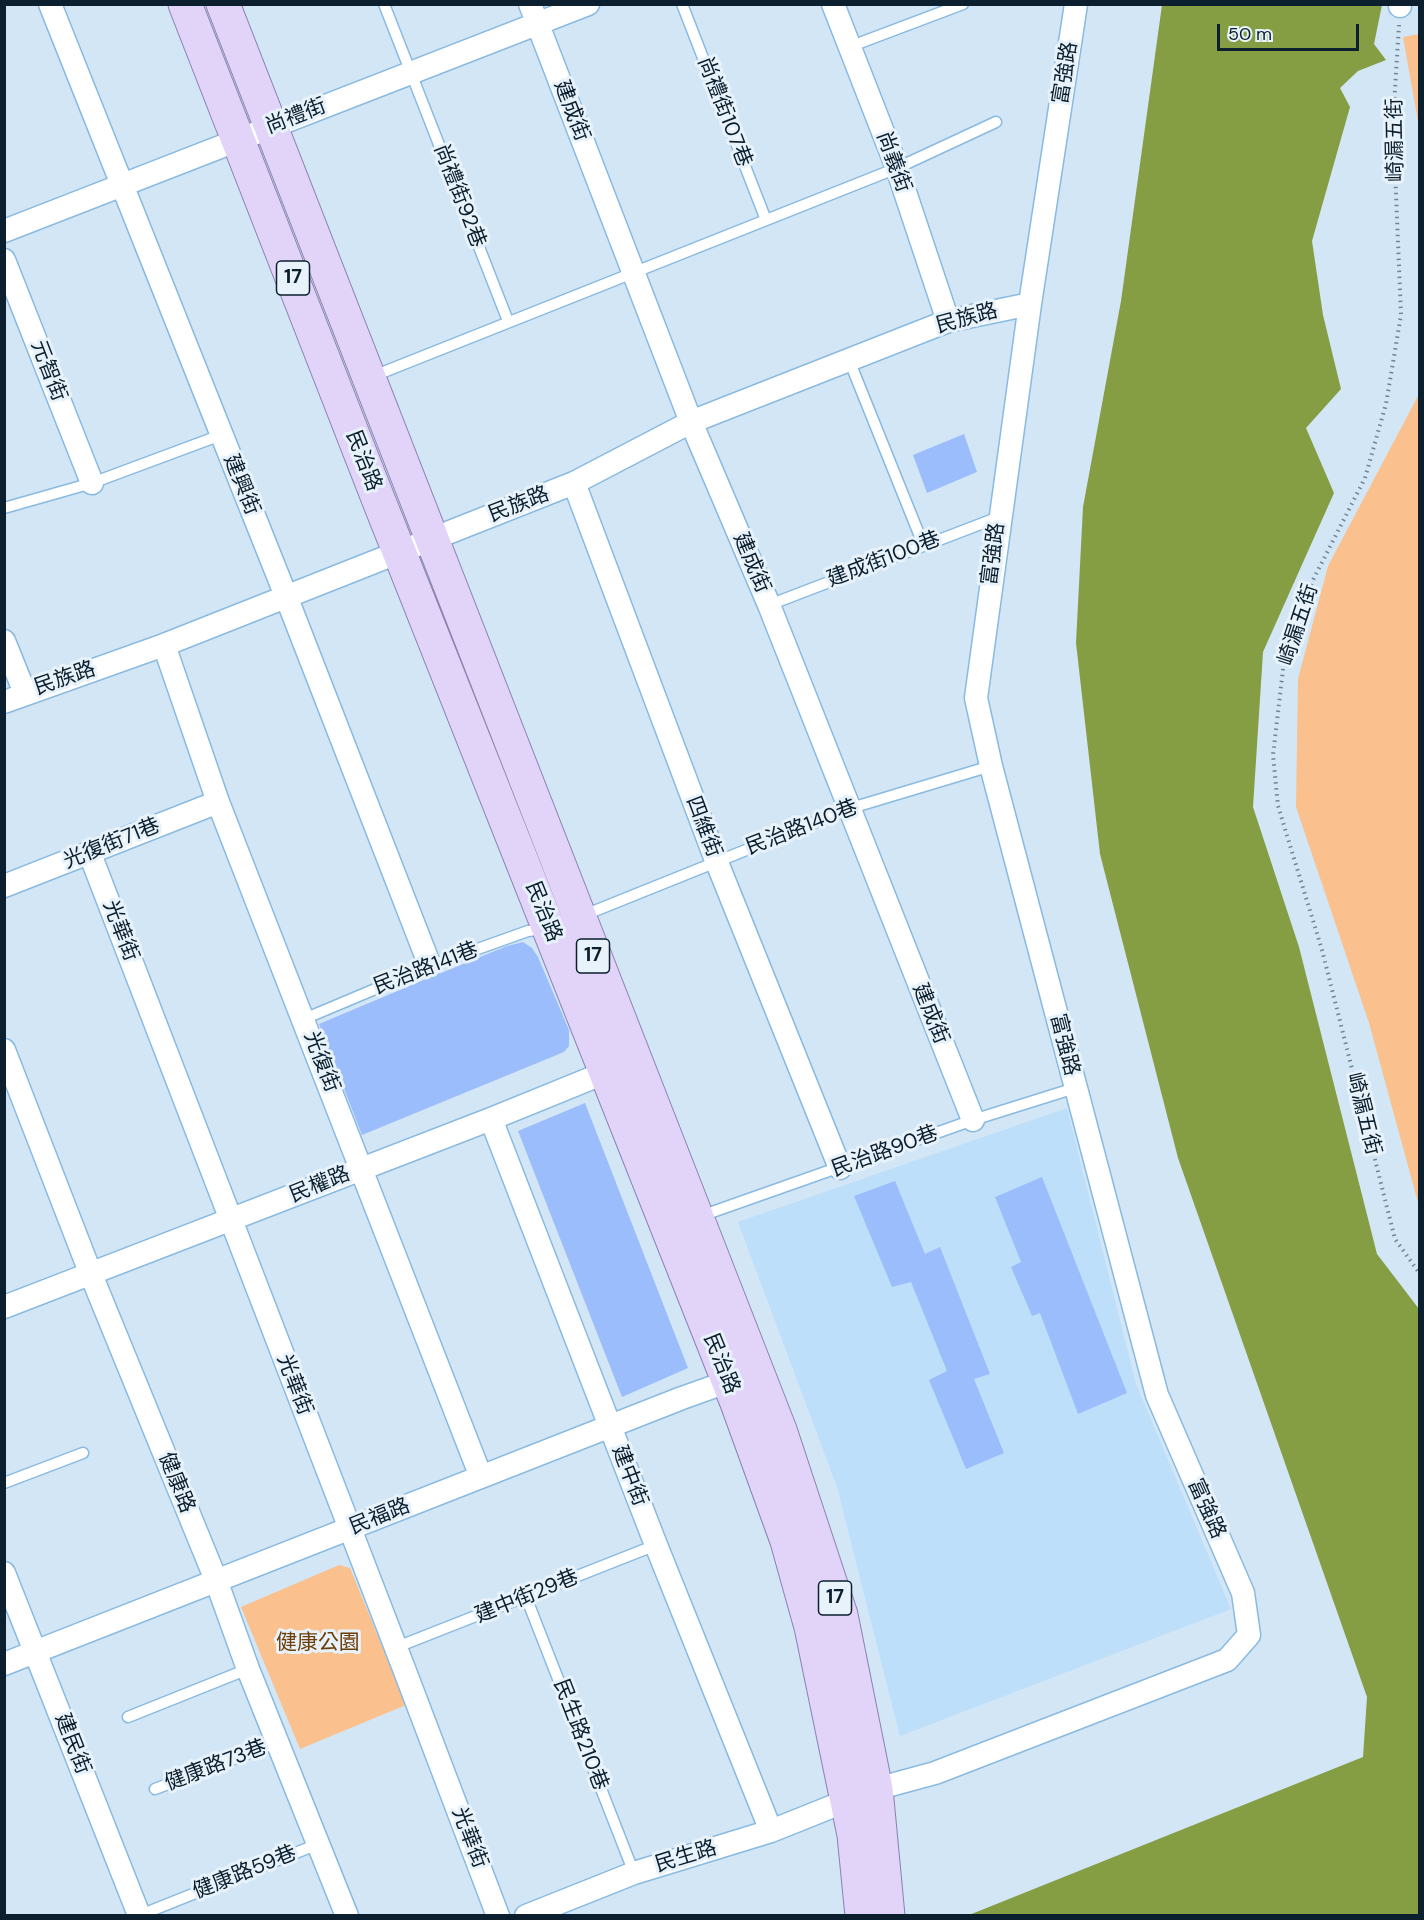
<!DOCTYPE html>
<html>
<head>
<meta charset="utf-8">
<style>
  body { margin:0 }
  #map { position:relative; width:1424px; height:1920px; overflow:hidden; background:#d2e6f6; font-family:"DM Sans",sans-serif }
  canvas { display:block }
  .frame { position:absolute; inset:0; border:6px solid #0b1f2e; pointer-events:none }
  .scale { position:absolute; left:1217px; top:24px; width:142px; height:27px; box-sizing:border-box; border:3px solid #0b1f2e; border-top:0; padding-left:8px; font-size:18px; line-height:21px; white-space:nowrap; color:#0b1f2e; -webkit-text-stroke:4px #e8f2fa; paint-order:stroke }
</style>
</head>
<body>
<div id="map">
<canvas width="1424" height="1920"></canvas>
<div class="frame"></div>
<div class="scale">50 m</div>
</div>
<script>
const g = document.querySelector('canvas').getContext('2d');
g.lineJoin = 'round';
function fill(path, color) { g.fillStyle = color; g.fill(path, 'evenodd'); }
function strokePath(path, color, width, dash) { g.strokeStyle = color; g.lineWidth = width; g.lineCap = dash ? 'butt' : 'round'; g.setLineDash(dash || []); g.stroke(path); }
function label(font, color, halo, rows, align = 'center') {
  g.font = font + ' "DM Sans","Noto Sans TC",sans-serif'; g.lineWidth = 6; g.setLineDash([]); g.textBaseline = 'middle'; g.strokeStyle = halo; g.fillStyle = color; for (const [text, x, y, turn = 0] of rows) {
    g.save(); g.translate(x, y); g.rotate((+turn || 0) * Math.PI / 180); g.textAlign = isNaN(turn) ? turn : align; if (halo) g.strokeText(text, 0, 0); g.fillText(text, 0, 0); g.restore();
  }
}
const built = new Path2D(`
  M1067,1108l69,276 95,225 -331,127 -63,-249 -99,-265z`);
const green = new Path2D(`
  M1419,34h1l-1,93 -16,-90z
  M1419,394v812l-50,-183 -73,-216 2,-128 30,-113z
  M339,1565l11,3 56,137 -106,44 -59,-142z`);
const water = new Path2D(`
  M1162,5h220l-8,39 12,16 -28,11 -18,17 10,19 -38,134 11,74 18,74 -35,39 28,65 -71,159 -10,155 46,140 78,307 42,55v606h-450l394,-158 4,-60 -189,-539 -78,-304 -24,-211 7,-136 38,-206z`);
const building = new Path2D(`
  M964,434l13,38 -50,21 -14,-38z
  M523,942l9,6 6,9 31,73v16l-5,6 -202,83 -43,-111 107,-45 9,-1 6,-5 66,-27z
  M585,1103l103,265 -66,29 -104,-266z
  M1042,1177l85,216 -49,21 -38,-101 -8,3 -21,-49 10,-5 -26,-65z
  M895,1181l30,73 15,-7 50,127 -16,5 30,74 -38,16 -37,-89 18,-9 -36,-89 -19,5 -38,-91z`);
const path = new Path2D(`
  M1399,25l-6,96 8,194 -15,89 -21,74 -52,102 -29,81 -11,94 5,51 44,144 73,289 25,35`);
const lane = new Path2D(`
  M384,4l124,317
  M682,4l84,216
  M849,47l114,-43
  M849,360l74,184
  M371,377l526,-209 99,-46
  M4,508l88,-25 129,-48
  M769,605l230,-88
  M582,916l266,-107 143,-43
  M304,1019l126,-53 98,-35 17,-2
  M701,1216l272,-96 102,-32
  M4,1483l79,-30
  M526,1597l108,276
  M397,1647l259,-102
  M128,1717l120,-48
  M155,1789l123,-47
  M138,1916l180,-72`);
const street = new Path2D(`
  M50,4l236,592 144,370
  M530,4l161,418 78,183 204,515
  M833,4l64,164 51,153
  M1400,4v2
  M4,231l584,-227
  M4,260l88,223
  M574,483l142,377 124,308
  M4,641l21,52
  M164,645l54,157 263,675
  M4,702l160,-57 410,-162 117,-61 257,-101 82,-17
  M90,854c136,353 274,707 408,1062
  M4,886l214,-84
  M4,1050l86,222 126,308 32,89 99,247
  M491,1119l165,426 115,286
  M4,1307l487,-188 128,-52
  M4,1573l135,342
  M4,1664l678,-266 59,-21
  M526,1916l108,-43 137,-42 105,-42 59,-16 292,-113 22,-25 -6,-42 -86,-198 -166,-629 -15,-68 54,-394 46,-300`);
const primary = new Path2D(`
  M185,4l192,492 360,907 50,138 24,86 43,208 8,81
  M223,4l557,1426 61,185 35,174 12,127`);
const shields = [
  [293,278,33],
  [593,956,33],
  [835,1598,33]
];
const shieldNames = [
  ["17",293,278],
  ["17",593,956],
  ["17",835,1598]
];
const streetNames = [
  ["富強路",1066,73,-81],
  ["建成街",571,111,69],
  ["尚禮街107巷",724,112,69],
  ["尚禮街",296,117,-21],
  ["崎漏五街",1396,140,-91],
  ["尚義街",893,162,70],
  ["尚禮街92巷",459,196,69],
  ["民族路",967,319,-15],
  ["元智街",48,371,69],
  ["民治路",363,461,69],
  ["建興街",241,485,68],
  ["民族路",519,505,-21],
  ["富強路",994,554,-83],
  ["建成街100巷",884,560,-21],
  ["建成街",751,563,67],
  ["崎漏五街",1299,625,-72],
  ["民族路",65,679,-19],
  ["四維街",703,827,69],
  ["民治路140巷",802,828,-21],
  ["光復街71巷",112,844,-22],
  ["民治路",543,912,68],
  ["光華街",120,931,69],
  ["民治路141巷",426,969,-21],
  ["建成街",930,1014,68],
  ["富強路",1064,1045,76],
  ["光復街",321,1062,69],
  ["崎漏五街",1363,1114,76],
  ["民治路90巷",885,1152,-20],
  ["民權路",320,1185,-22],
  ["民治路",721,1364,68],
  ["光華街",294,1385,69],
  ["建中街",629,1476,69],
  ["健康路",176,1483,68],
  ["富強路",1206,1509,66],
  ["民福路",380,1517,-22],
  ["建中街29巷",527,1597,-22],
  ["民生路210巷",580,1735,69],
  ["建民街",72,1744,69],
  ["健康路73巷",216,1766,-21],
  ["光華街",469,1838,69],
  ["民生路",686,1857,-17],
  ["健康路59巷",245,1873,-22]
];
const parkNames = [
  ["健康公園",318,1643]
];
fill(built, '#bddffa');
fill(green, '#fac08d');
fill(water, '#859e44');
fill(building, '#9bbdfb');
strokePath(lane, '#89bae1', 13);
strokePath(street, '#89bae1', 25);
strokePath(primary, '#8a82af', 35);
strokePath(path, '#718594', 4, [1.5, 4.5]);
strokePath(lane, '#fff', 10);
strokePath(street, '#fff', 22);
strokePath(primary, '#e2d4f9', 33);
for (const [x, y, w] of shields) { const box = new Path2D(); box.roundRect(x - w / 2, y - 17, w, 34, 4.5); g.fillStyle = '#e8f2fa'; g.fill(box); strokePath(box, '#0b1f2e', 1.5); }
label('bold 20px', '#0b1f2e', null, shieldNames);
label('21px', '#0b1f2e', '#e8f2fa', streetNames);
label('21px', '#6d3e08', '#e8f2fa', parkNames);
</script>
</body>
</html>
